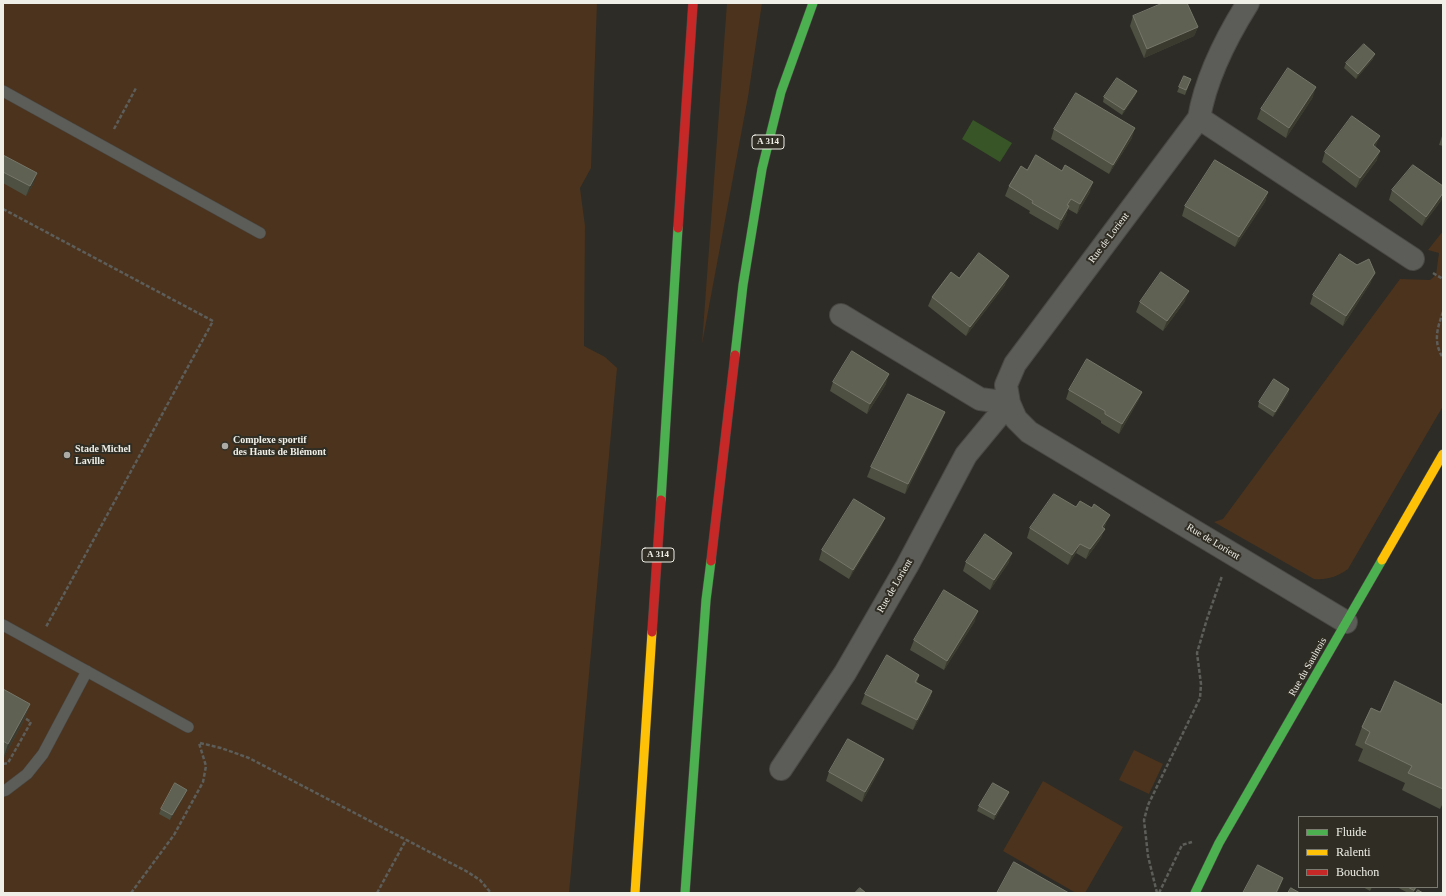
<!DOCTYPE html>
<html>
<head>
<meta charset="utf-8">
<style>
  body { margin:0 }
  #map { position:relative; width:1446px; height:896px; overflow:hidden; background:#2d2c27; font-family:"Times New Roman",serif }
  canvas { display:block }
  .frame { position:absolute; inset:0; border:4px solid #efeee7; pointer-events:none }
  .legend { position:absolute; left:1298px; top:816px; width:140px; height:72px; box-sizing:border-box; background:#302e24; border:1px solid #7c7b72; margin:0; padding:5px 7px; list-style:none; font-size:12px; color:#efeee7 }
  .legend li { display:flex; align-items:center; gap:8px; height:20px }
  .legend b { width:20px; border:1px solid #7c7b72 }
</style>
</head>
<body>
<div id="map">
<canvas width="1446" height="896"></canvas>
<div class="frame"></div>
<ul class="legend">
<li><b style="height:5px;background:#4caf50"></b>Fluide</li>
<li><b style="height:5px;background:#ffc107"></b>Ralenti</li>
<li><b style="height:5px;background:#c62828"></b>Bouchon</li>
</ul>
</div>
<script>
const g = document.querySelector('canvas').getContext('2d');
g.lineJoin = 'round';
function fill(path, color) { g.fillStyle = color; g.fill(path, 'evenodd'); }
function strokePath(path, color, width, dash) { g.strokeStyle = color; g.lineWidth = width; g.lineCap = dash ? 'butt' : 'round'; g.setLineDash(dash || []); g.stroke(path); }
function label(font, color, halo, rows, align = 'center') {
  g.font = font + ' "Times New Roman",serif'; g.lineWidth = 4; g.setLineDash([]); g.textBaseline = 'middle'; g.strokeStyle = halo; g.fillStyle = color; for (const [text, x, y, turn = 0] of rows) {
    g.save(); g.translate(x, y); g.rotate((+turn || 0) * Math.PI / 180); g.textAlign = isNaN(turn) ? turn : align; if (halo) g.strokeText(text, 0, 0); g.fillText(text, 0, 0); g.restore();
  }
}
const green = new Path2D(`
  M3,3h594l-6,165 -11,20 5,38 -1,120 21,11 12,11 -48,525h-566z
  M727,3h35l-14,94 -46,247z
  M1443,231v175l-95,163c-11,8 -21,11 -34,10l-100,-57 9,-3 177,-240 30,1 6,-5 3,-22 -11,-3z
  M1134,750l29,14 -14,30 -30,-14z
  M1043,781l80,46 -38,66h-9l-73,-42z`);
const water = new Path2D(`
  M973,120l39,23 -12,19 -38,-23z`);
const path = new Path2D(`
  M114,129l22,-41
  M3,209l210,112 -167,306
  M1433,273l10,6
  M1443,312c-6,17 -10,30 0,46
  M200,743l21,5 28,10 217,113 14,9 11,13
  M3,764l5,-1 23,-41 -8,-5
  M131,893l43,-58 29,-53 3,-16 -7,-23
  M377,893l29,-53
  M1157,893l-9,-37 -4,-36 4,-15 52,-107 1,-14 -4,-31 10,-34 15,-43
  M1159,893l23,-48 10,-3`);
const lane = new Path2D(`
  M3,91l257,142
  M3,625l185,102
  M3,791l3,-1 21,-16 16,-20 44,-83`);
const street = new Path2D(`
  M1248,3c-22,35 -42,74 -49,115l-184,246 -9,21 3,18 7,16 13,13 317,190
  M1199,118l214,141
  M841,315l139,84 29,4
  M781,769l64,-96 62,-107 59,-111 43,-52`);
const fast = new Path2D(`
  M735,355l8,-70 19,-116 19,-77 32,-89
  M661,500l17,-272
  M685,893l21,-293 5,-39
  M1195,893l24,-50 163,-283`);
const slow = new Path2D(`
  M1382,560l61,-106
  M635,893l17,-261`);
const jam = new Path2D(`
  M678,228l15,-225
  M711,561l24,-206
  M652,632l9,-132`);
const wall = new Path2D(`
  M1133,16l65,11 -4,9 -50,22 -14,-32z
  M1373,59l-17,20 -12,-11 2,-5z
  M1184,76l7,3 -6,16 -8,-3z
  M1137,91l-2,5 -13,19 -19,-13 1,-5z
  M1313,97l-27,41 -29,-19 4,-10z
  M1054,129l78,9 -23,36 -58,-35z
  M1443,133v13l-4,-1z
  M1376,146v1l1,13 -21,28 -34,-26 3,-10z
  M3,155l31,28 -8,13 -23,-13z
  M1027,170l63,22 -13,22 -9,-5 -2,7 -8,14 -29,-17 1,-2 -25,-15 4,-10z
  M1443,186v12l-21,28 -33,-26 3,-10z
  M1268,192l-3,10 -30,45 -53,-31 3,-10z
  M959,278l46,7 -39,51 -38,-30 4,-9z
  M1371,282l-28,44 -33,-22 3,-9z
  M1185,301l-22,30 -27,-19 4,-10z
  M833,382l53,2 -19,30 -37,-23z
  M1289,389l-1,5 -15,23 -15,-10 1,-5z
  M1069,390l73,2 -4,9 -19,33 -18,-11v-2l-35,-22z
  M945,412l-4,10 -36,72 -38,-17 4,-10z
  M885,518l-4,9 -32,52 -30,-19 3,-10z
  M1106,524l-2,4 -3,10 -15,21 -10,-6 -8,12 -41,-27 3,-10z
  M966,562h43l-19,28 -27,-19z
  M975,621l-31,49 -34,-20 4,-10z
  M919,675l-2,7 15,9 -3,10 -16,29 -52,-26 4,-10z
  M3,689l27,15 -7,18 -20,37z
  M1443,705v98l-3,6 -38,-19 3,-7 -47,-22 5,-12 -8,-4 7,-18 18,-15z
  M884,759l-4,10 -18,33 -36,-21 3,-9z
  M1009,792l-2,5 -13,23 -17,-9 2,-5z
  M185,795l-15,25 -11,-6 2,-5z
  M1363,887h9l-2,4z
  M1397,887h20l-4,6h-5z`);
const shadedWall = new Path2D(`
  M1198,27l-4,9 -50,22 3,-9z
  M1375,54l-2,5 -17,20 2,-5z
  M1316,87l-3,10 -27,41 3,-10z
  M1137,91l-2,5 -13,19 2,-5z
  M1135,128l-3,10 -23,36 4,-9z
  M1380,136l-4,10 -6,9 3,-10z
  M1380,151l-3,9 -21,28 4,-10z
  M37,173l-3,10 -8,13 4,-10z
  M1093,182l-3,10 -13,22 3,-10z
  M1268,192l-3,10 -30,45 4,-10z
  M1443,193v5l-21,28 4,-9z
  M1069,206l-3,10 -8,14 3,-10z
  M1375,273l-4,9 -28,44 3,-10z
  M1009,276l-4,9 -39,51 4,-9z
  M1189,291l-4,10 -22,30 4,-10z
  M889,374l-3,10 -19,30 3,-10z
  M1289,389l-1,5 -15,23 2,-5z
  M1142,392l-4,9 -19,33 3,-10z
  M945,412l-4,10 -36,72 3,-10z
  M1110,515l-4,9 -8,12 4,-9z
  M885,518l-4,9 -32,52 4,-9z
  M1105,529l-4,9 -15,21 4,-10z
  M1080,544l-4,9 -8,12 4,-10z
  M1012,553l-3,9 -19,28 4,-10z
  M978,611l-3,10 -31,49 3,-9z
  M932,691l-3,10 -16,29 4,-10z
  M30,704l-7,18 -20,37 5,-15z
  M884,759l-4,10 -18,33 3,-10z
  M187,790l-2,5 -15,25 2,-5z
  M1009,792l-2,5 -13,23 1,-5z
  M1283,878l-3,10 -3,5h-1z`);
const building = new Path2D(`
  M1163,3h24l11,24 -51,22 -14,-33z
  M1364,44l11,10 -17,20 -12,-11z
  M1288,68l28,19 -27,41 -28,-19z
  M1184,76l7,3 -5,11 -7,-3z
  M1117,78l20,13 -13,19 -20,-13z
  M1076,93l59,35 -22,37 -59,-36z
  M1352,116l28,20 -7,9 7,6 -20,27 -35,-26z
  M3,155l34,18 -7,13 -27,-14z
  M1036,155l26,16 3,-6 28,17 -13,22 -9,-5 -4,6 2,1 -8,14 -29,-17 1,-2 -24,-15 12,-20 6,4z
  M1215,160l53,32 -29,45 -54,-31z
  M1413,165l30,21v7l-17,24 -34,-27z
  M979,253l30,23 -39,51 -38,-30 19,-25 8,6z
  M1340,254l17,11 12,-6 6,14 -29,43 -33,-21z
  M1161,272l28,19 -22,30 -27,-19z
  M852,351l37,23 -19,30 -37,-22z
  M1087,359l55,33 -20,32 -17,-10v-3l-36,-21z
  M1274,379l15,10 -14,23 -16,-10z
  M908,394l37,18 -37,72 -37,-17z
  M1054,494l22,13 4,-6 12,7 2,-4 16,11 -8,12 3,2 -15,20 -10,-5 -8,11 -42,-27z
  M854,499l31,19 -32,52 -31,-20z
  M985,534l27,19 -18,27 -28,-18z
  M944,590l34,21 -31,50 -33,-21z
  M887,655l32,20 -4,7 17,9 -15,29 -52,-26z
  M1395,681l48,24v84l-35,-16 4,-7 -47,-23 5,-11 -8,-5 9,-19 9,4z
  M3,689l27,15 -22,40 -5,-3z
  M848,739l36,20 -19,33 -36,-20z
  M175,783l12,7 -15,25 -11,-6z
  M993,783l16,9 -14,23 -16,-9z
  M1014,862l55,31h-72z
  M1258,865l25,13 -7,15h-33z
  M1408,887h8l-2,3z
  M860,888l6,5h-11z
  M1291,888l9,5h-12z
  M1418,890l5,3h-7z`);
const markers = [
  [225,446,4,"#abaaa4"],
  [67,455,4,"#abaaa4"]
];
const shields = [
  [768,142,32],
  [658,555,32]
];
const shieldNames = [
  ["A 314",768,142],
  ["A 314",658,555]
];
const streetNames = [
  ["Rue de Lorient",1109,238,-53],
  ["Rue de Lorient",1213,542,31],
  ["Rue de Lorient",895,586,-60],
  ["Rue du Saulnois",1308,667,-60]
];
const poiNames = [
  ["Complexe sportif",233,440],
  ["des Hauts de Blémont",233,452],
  ["Stade Michel",75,449],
  ["Laville",75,461]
];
fill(green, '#4b331d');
fill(water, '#375526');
strokePath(lane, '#494844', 12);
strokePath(street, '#494844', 24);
strokePath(fast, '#494844', 10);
strokePath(slow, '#494844', 10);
strokePath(jam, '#494844', 10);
strokePath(path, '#5d5d59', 2.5, [4, 2]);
strokePath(lane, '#5c5c58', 11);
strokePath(street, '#5c5c58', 22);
strokePath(fast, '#4caf50', 9);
strokePath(slow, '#ffc107', 9);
strokePath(jam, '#c62828', 9);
fill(wall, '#4e5041');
fill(shadedWall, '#3a3a2f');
fill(building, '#5f6153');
strokePath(building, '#76776a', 1);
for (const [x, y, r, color] of markers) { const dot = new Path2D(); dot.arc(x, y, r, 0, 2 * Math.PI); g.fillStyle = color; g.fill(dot); strokePath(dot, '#302e24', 1.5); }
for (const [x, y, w] of shields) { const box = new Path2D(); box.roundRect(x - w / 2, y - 7, w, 14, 3); g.fillStyle = '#302e24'; g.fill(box); strokePath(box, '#efeee7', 1); }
label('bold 9px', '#efeee7', null, shieldNames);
label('10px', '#efeee7', '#302e24', streetNames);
label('bold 10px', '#efeee7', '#302e24', poiNames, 'left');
</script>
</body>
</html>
